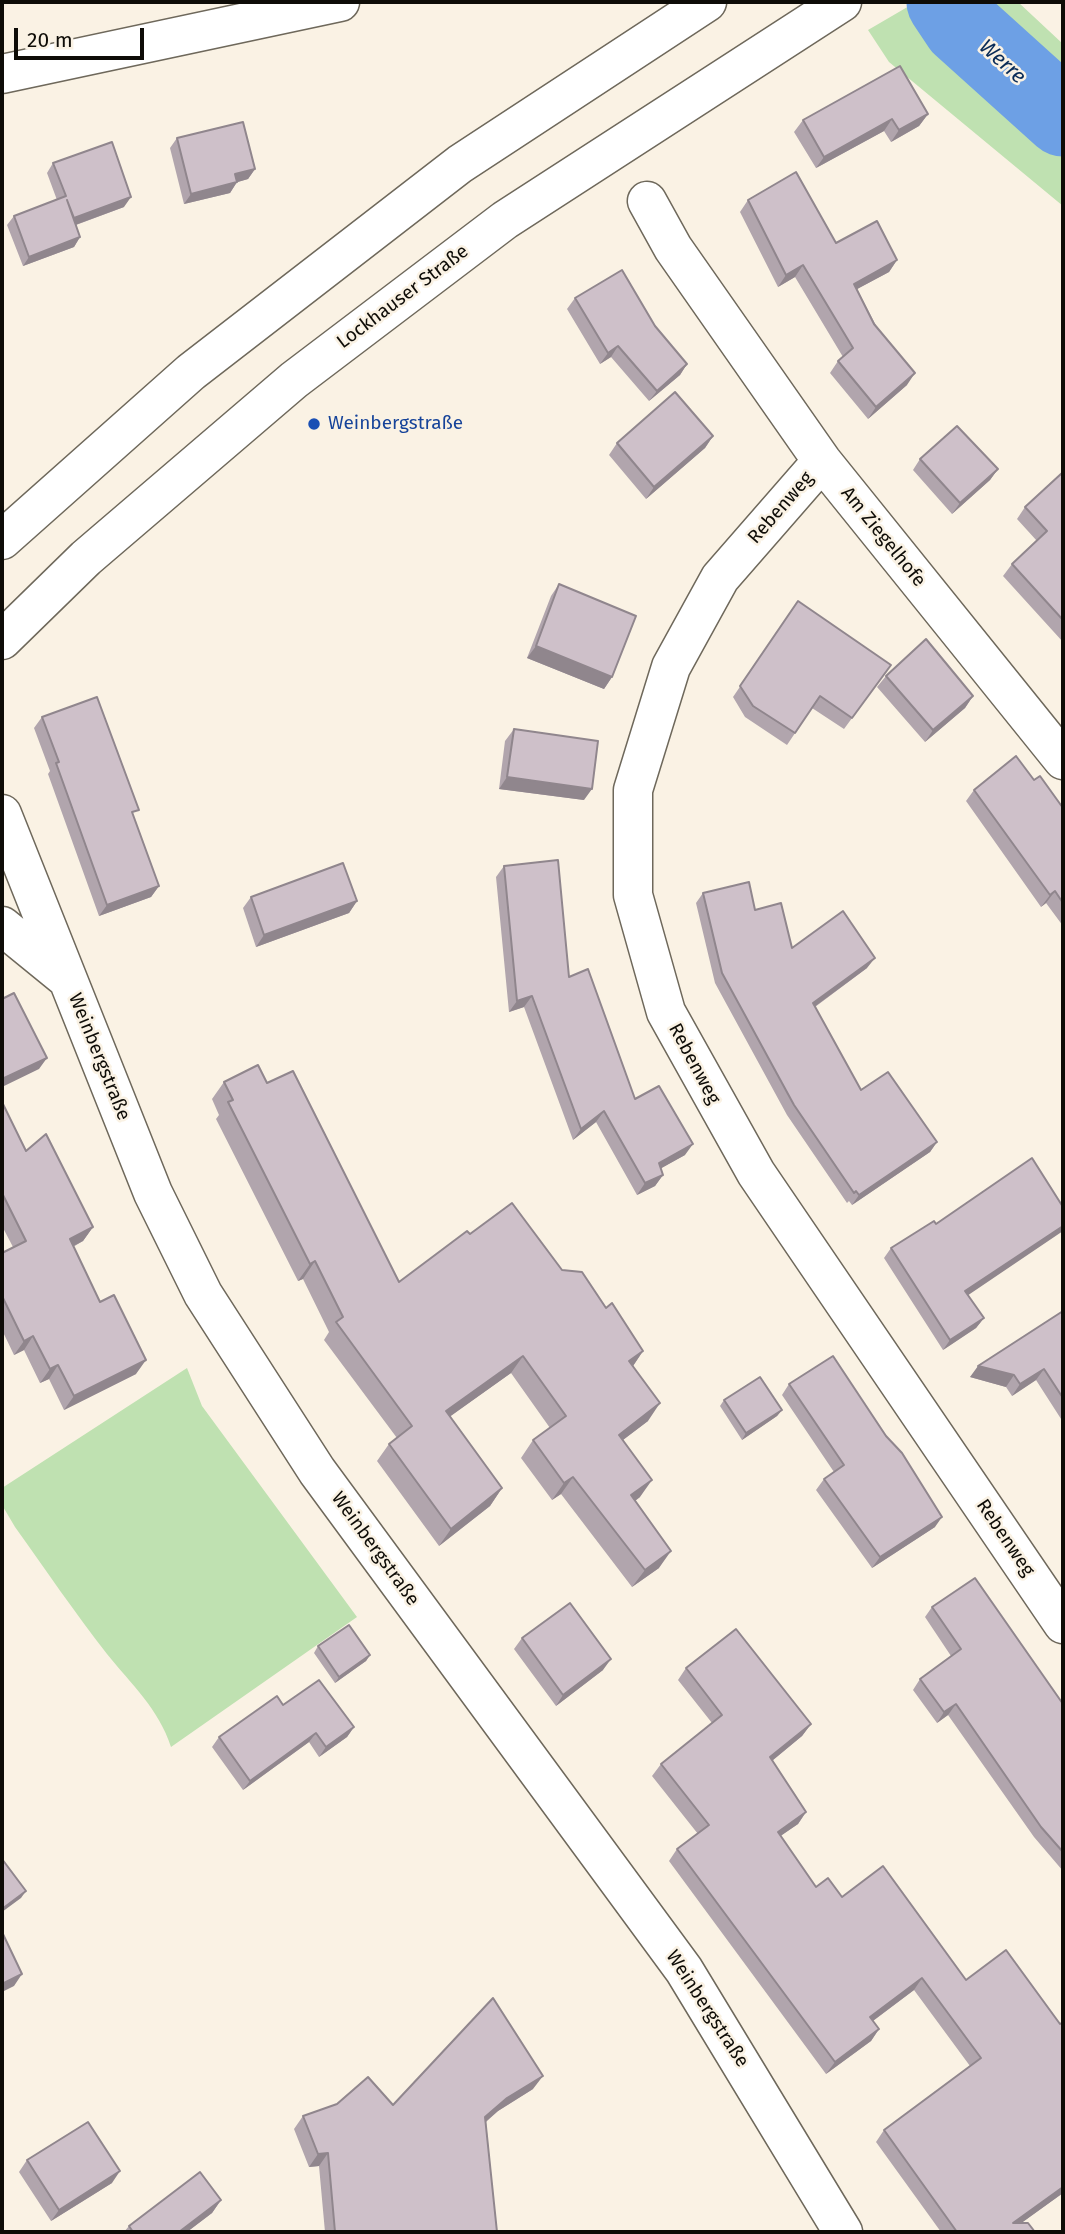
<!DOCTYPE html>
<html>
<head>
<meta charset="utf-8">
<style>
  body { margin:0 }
  #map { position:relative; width:1065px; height:2234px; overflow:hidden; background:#faf2e4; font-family:"Fira Sans",sans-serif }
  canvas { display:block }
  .frame { position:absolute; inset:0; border:4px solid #0e0c07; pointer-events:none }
  .scale { position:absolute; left:14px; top:28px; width:130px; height:32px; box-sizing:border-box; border:4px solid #0e0c07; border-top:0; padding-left:9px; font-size:21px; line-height:24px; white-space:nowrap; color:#0e0c07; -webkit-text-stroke:5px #faf2e4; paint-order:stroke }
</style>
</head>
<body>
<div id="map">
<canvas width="1065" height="2234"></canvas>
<div class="frame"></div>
<div class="scale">20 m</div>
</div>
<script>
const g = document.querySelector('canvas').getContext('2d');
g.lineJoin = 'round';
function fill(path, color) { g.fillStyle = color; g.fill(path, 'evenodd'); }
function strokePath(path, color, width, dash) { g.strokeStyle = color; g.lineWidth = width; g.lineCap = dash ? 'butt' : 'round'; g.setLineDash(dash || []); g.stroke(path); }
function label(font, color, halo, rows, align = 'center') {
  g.font = font + ' "Fira Sans",sans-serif'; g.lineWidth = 5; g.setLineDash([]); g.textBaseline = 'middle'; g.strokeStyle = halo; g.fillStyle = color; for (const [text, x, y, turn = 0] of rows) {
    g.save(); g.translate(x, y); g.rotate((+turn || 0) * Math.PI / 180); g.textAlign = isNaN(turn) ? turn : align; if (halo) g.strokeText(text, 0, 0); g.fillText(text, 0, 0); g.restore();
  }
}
const green = new Path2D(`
  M916,2h102l45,42v162l-174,-144 -21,-32z
  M187,1368l15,38 155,211 -186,130c-12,-38 -40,-63 -64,-93 -32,-41 -62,-85 -92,-127l-13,-22v-17z`);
const river = new Path2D(`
  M946,2l16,24 101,91`);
const street = new Path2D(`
  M2,74l338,-72
  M647,201l26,47 149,213 241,299
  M822,461l-102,117 -49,89 -38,123v105l33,117 90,161 307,451`);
const secondary = new Path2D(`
  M2,540l189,-168 269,-208 247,-162
  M2,640l84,-82 208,-178 211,-160 337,-218
  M2,814l151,379 50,101 114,177 367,499 159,262
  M2,926l64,52`);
const wall = new Path2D(`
  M928,114l-9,12 -28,16 -7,-11 -68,37 -22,-36 9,-12z
  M177,138l78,31 -7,10 -11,3 -7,11 -46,11 -14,-56z
  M53,163l71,44 -48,18 4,12 -6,10 -51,19 -16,-41 7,-9 43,-16 -10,-27z
  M748,200l88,43 61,17 -8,12 -32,17 50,96 -39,34 -38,-46 8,-12 5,-4 -48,-80 -17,10 -38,-75z
  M575,298l80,28 32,38 -7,11 -31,26 -38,-44 -11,7 -33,-55z
  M713,436l-8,12 -59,51 -37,-44 8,-12z
  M920,459l78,10 -8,11 -38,34 -39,-44z
  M1063,474v168l-60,-66 9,-12 25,-23 -20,-22 8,-12z
  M559,584l53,93 -8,12 -77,-31 24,-62z
  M798,601l93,64 -47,64 -32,-21 -25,37 -42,-28 -12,-20z
  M886,676l87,20 -8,12 -40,34 -48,-55z
  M42,717l92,101 25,68 -8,11 -52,19 -51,-142 2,-3 -16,-43z
  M514,729l70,71 -85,-11 6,-48z
  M1034,780l29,28v118l-17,-23 -5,4 -75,-106 8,-11z
  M504,866l65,111 66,122 50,56 -24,13 2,7 -8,11 -18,9 -41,-73 -23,18 -49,-133 -15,5 -13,-135z
  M703,893l52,17 37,38 75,20 -52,39 46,83 76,52 -7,10 -78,53 -3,-4 -2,2 -60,-88 -72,-132 -19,-80z
  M251,897l106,4 -8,12 -93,34 -13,-39z
  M224,1082l43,1 132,199 71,-48 92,36 44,38 37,43 -10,15 15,55 -25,19 17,57 -5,4 24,67 -27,19 -71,-93 -9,6 -31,-42 12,-18 17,-12 -39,-55 -61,43 52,72 -12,18 -51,40 -62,-85 12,-17 8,-6 -73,-98 5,-8 -26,-53 -5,2 -82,-162 3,-4 -7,-16z
  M2,1102l24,49 67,76 -10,14 -10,6 63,127 -72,36 -15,-31 -9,4 -16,-33 -10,5 -12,-25v-77l11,-6 -11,-21z
  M891,1248l77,47 16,23 -8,10 -33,22 -59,-92z
  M1063,1311v111l-27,-42 -24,16 -6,-9 -36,-10z
  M789,1384l97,52 49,91 -63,41 -56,-78 8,-11 10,-7 -52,-77z
  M724,1400l58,10 -5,6 -35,24 -22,-34z
  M932,1607l131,97v167l-29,-34 -86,-122 -11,8 -24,-33 7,-11 31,-23 -26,-39z
  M522,1638l81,32 -47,36 -42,-57z
  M318,1646l52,9 -4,6 -31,22 -21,-30z
  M686,1668l125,56 -9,12 -30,25 34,51 -8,12 -18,12 36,51 26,10 124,83 94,44 3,-2v171l-42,30 14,9h-94l-65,-90 8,-12 86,-64 -56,-76 -41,31 6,8 -8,12 -45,33 -157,-213 8,-12 21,-15 -46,-58 9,-12 51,-41 -34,-43z
  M283,1705l71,22 -7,10 -28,20 -10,-15 -66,48 -31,-43 7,-10z
  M533,2089l-35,22 -12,11 11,110h-172l-6,-66 -10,1 -15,-38 9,-13z
  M27,2160l85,23 -61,38 -32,-49z
  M221,2200l-9,13 -25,19h-63l5,-6z`);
const shadedWall = new Path2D(`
  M928,114l-9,12 -28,16 8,-12z
  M892,119l-8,12 -68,37 8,-11z
  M255,169l-7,10 -20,6 7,-11z
  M237,182l-7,11 -46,11 7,-10z
  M131,197l-7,10 -57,21 7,-10z
  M80,237l-6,10 -51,19 6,-9z
  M897,260l-8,12 -43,23 8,-11z
  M803,265l-8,12 -17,10 8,-12z
  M618,346l-7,11 -11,7 8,-11z
  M687,364l-7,11 -31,26 8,-10z
  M915,373l-8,12 -39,34 8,-12z
  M713,436l-8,12 -59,51 8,-12z
  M998,469l-8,11 -38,34 8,-11z
  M536,646l76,31 -8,12 -77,-31z
  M973,696l-8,12 -40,34 8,-12z
  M507,777l85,12 -8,11 -85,-11z
  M159,886l-8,11 -52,19 8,-11z
  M1055,891l-9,12 -5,4 9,-12z
  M357,901l-8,12 -93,34 8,-12z
  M875,958l-8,10 -61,45 7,-10z
  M532,996l-8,11 -15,5 8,-11z
  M47,1058l-8,11 -37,18v-8z
  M604,1111l-8,11 -23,18 8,-11z
  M937,1142l-7,10 -78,53 7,-10z
  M693,1144l-8,11 -34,19 8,-11z
  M663,1175l-8,11 -18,9 8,-12z
  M1063,1226v5l-105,71 7,-11z
  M93,1227l-10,14 -23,12 10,-14z
  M315,1261l-12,18 -5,2 12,-17z
  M984,1318l-8,10 -33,22 7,-10z
  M33,1336l-9,14 -10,5 10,-14z
  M643,1351l-12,18 -2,-8z
  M523,1356l-12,17 -77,55 12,-17z
  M146,1360l-10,14 -72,36 10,-14z
  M58,1365l-9,14 -9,4 10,-14z
  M978,1366l36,9 -8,12 -36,-10z
  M1044,1369l-8,11 -24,16 8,-12z
  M660,1403l-12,18 -41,31 12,-17z
  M782,1410l-5,6 -35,24 4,-7z
  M573,1477l-12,17 -9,6 12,-17z
  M652,1480l-12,17 -21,16 12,-18z
  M502,1488l-12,18 -51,40 12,-17z
  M942,1517l-7,10 -63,41 8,-11z
  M671,1551l-12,17 -27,19 13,-17z
  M370,1655l-4,6 -31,22 4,-6z
  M611,1659l-8,11 -47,36 7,-11z
  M956,1704l-8,11 -11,8 7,-11z
  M811,1724l-9,12 -40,33 8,-12z
  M354,1727l-7,10 -28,20 7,-10z
  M316,1733l-7,9 -66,48 7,-9z
  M806,1812l-8,12 -29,20 9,-12z
  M26,1891l-5,7 -19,14v-3z
  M22,1974l-8,12 -12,6v-8z
  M922,1978l-8,12 -52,39 8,-12z
  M879,2029l-8,12 -45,33 9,-12z
  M543,2076l-10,13 -35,22 -22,19 9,-13 22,-19z
  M328,2153l-9,13 -10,1 9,-13z
  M120,2171l-8,12 -61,38 8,-11z
  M1063,2187v6l-54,39 4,-9z
  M221,2200l-9,13 -25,19h-8z`);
const building = new Path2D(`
  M900,66l28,48 -29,16 -7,-11 -68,38 -21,-37z
  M243,122l12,47 -20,5 2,8 -46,12 -14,-56z
  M112,142l19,55 -57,21 -7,-18 13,37 -51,20 -15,-41 52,-20 -13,-33z
  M796,172l40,71 41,-22 20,39 -43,24 20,40 41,49 -39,34 -38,-46 15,-13 -50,-83 -17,10 -38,-75z
  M622,270l33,56 32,38 -30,27 -39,-45 -10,7 -33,-55z
  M675,392l38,44 -59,51 -37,-44z
  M957,426l41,43 -38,34 -40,-44z
  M1062,473l1,1v146l-51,-56 35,-33 -22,-24z
  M559,584l77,32 -24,61 -76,-31z
  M798,601l93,64 -39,53 -32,-22 -25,37 -42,-27 -13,-20z
  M926,639l47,57 -40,34 -47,-54z
  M97,697l42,113 -7,2 27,74 -52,19 -51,-142 3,-1 -17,-45z
  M514,729l84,12 -6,48 -85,-12z
  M1016,756l18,24 6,-4 23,32v95l-8,-12 -5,4 -76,-105z
  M558,860l11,117 19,-8 47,130 24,-13 34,58 -34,19 4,12 -18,8 -41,-72 -23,18 -49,-133 -15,5 -13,-135z
  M343,863l14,38 -93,34 -13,-38z
  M749,882l6,28 26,-7 11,45 51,-37 32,47 -62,45 48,87 27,-18 49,70 -78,53 -3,-4 -2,2 -60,-88 -72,-132 -19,-80z
  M14,993l33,65 -45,21v-80z
  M258,1065l9,18 26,-12 106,211 68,-51 3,3 42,-31 50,67 20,2 24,36 6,-5 31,48 -14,10 31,42 -41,32 33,45 -21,15 40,56 -26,19 -72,-93 -9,6 -31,-43 33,-24 -43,-60 -77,55 56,77 -51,41 -62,-85 23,-18 -76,-104 7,-5 -28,-56 -5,3 -82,-162 5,-2 -9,-18z
  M2,1102l24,49 20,-17 47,93 -23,12 30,63 14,-7 32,65 -72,36 -16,-31 -8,4 -17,-33 -9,5 -22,-45v-43l24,-12 -24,-48z
  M1032,1158l31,49v19l-98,65 19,27 -34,22 -59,-92 43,-27 2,3z
  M1063,1311v87l-19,-29 -24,15 -6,-9 -36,-9z
  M833,1356l53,80 16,17 40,64 -62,40 -56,-78 20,-14 -55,-81z
  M760,1377l22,33 -36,23 -22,-33z
  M975,1578l88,126v39l-1,1 1,2v106l-22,-25 -85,-123 -12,8 -24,-33 41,-30 -29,-42z
  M570,1603l41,56 -48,36 -41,-57z
  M349,1625l21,30 -31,22 -21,-31z
  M736,1629l75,95 -41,33 36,55 -28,20 38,55 12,-9 14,19 41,-31 83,114 40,-30 54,74 3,-2v165l-50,36h15l7,9h-78l-73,-102 97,-72 -59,-80 -52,39 9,12 -44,33 -158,-213 32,-24 -48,-61 61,-49 -36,-47z
  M319,1680l35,47 -28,20 -10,-14 -66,48 -31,-44 58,-41 6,9z
  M2,1859l24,32 -24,18z
  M2,1932l20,42 -20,10z
  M493,1998l50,78 -36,22 -22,19 12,115h-162l-7,-79 -10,1 -15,-38 34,-12 31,-27 25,28z
  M88,2122l32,49 -61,39 -32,-50z
  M200,2172l21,28 -42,32h-46l-4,-6z`);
const markers = [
  [314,424,7,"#1a4fb4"]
];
const streetNames = [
  ["Lockhauser Straße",403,297,-37],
  ["Rebenweg",781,508,-49],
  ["Am Ziegelhofe",883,537,51],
  ["Weinbergstraße",99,1057,68],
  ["Rebenweg",694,1064,62],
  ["Rebenweg",1005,1538,56],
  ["Weinbergstraße",375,1549,54],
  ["Weinbergstraße",707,2009,57]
];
const transitNames = [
  ["Weinbergstraße",328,424]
];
const waterNames = [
  ["Werre",1002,62,42]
];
fill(green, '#bfe1b1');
strokePath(river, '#6da0e5', 79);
strokePath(street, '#6e685b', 41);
strokePath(secondary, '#6e685b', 41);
strokePath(street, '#fff', 38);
strokePath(secondary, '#fff', 38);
fill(wall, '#b1a5ad');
fill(shadedWall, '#90868d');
fill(building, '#cec0c9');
strokePath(building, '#90868d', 2);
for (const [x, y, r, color] of markers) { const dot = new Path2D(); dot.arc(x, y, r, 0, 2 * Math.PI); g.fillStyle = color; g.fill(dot); strokePath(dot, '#faf2e4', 2.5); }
label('19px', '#0e0c07', '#faf2e4', streetNames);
label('19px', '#164399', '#faf2e4', transitNames, 'left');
label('italic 21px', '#092b57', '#faf2e4', waterNames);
</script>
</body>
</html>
